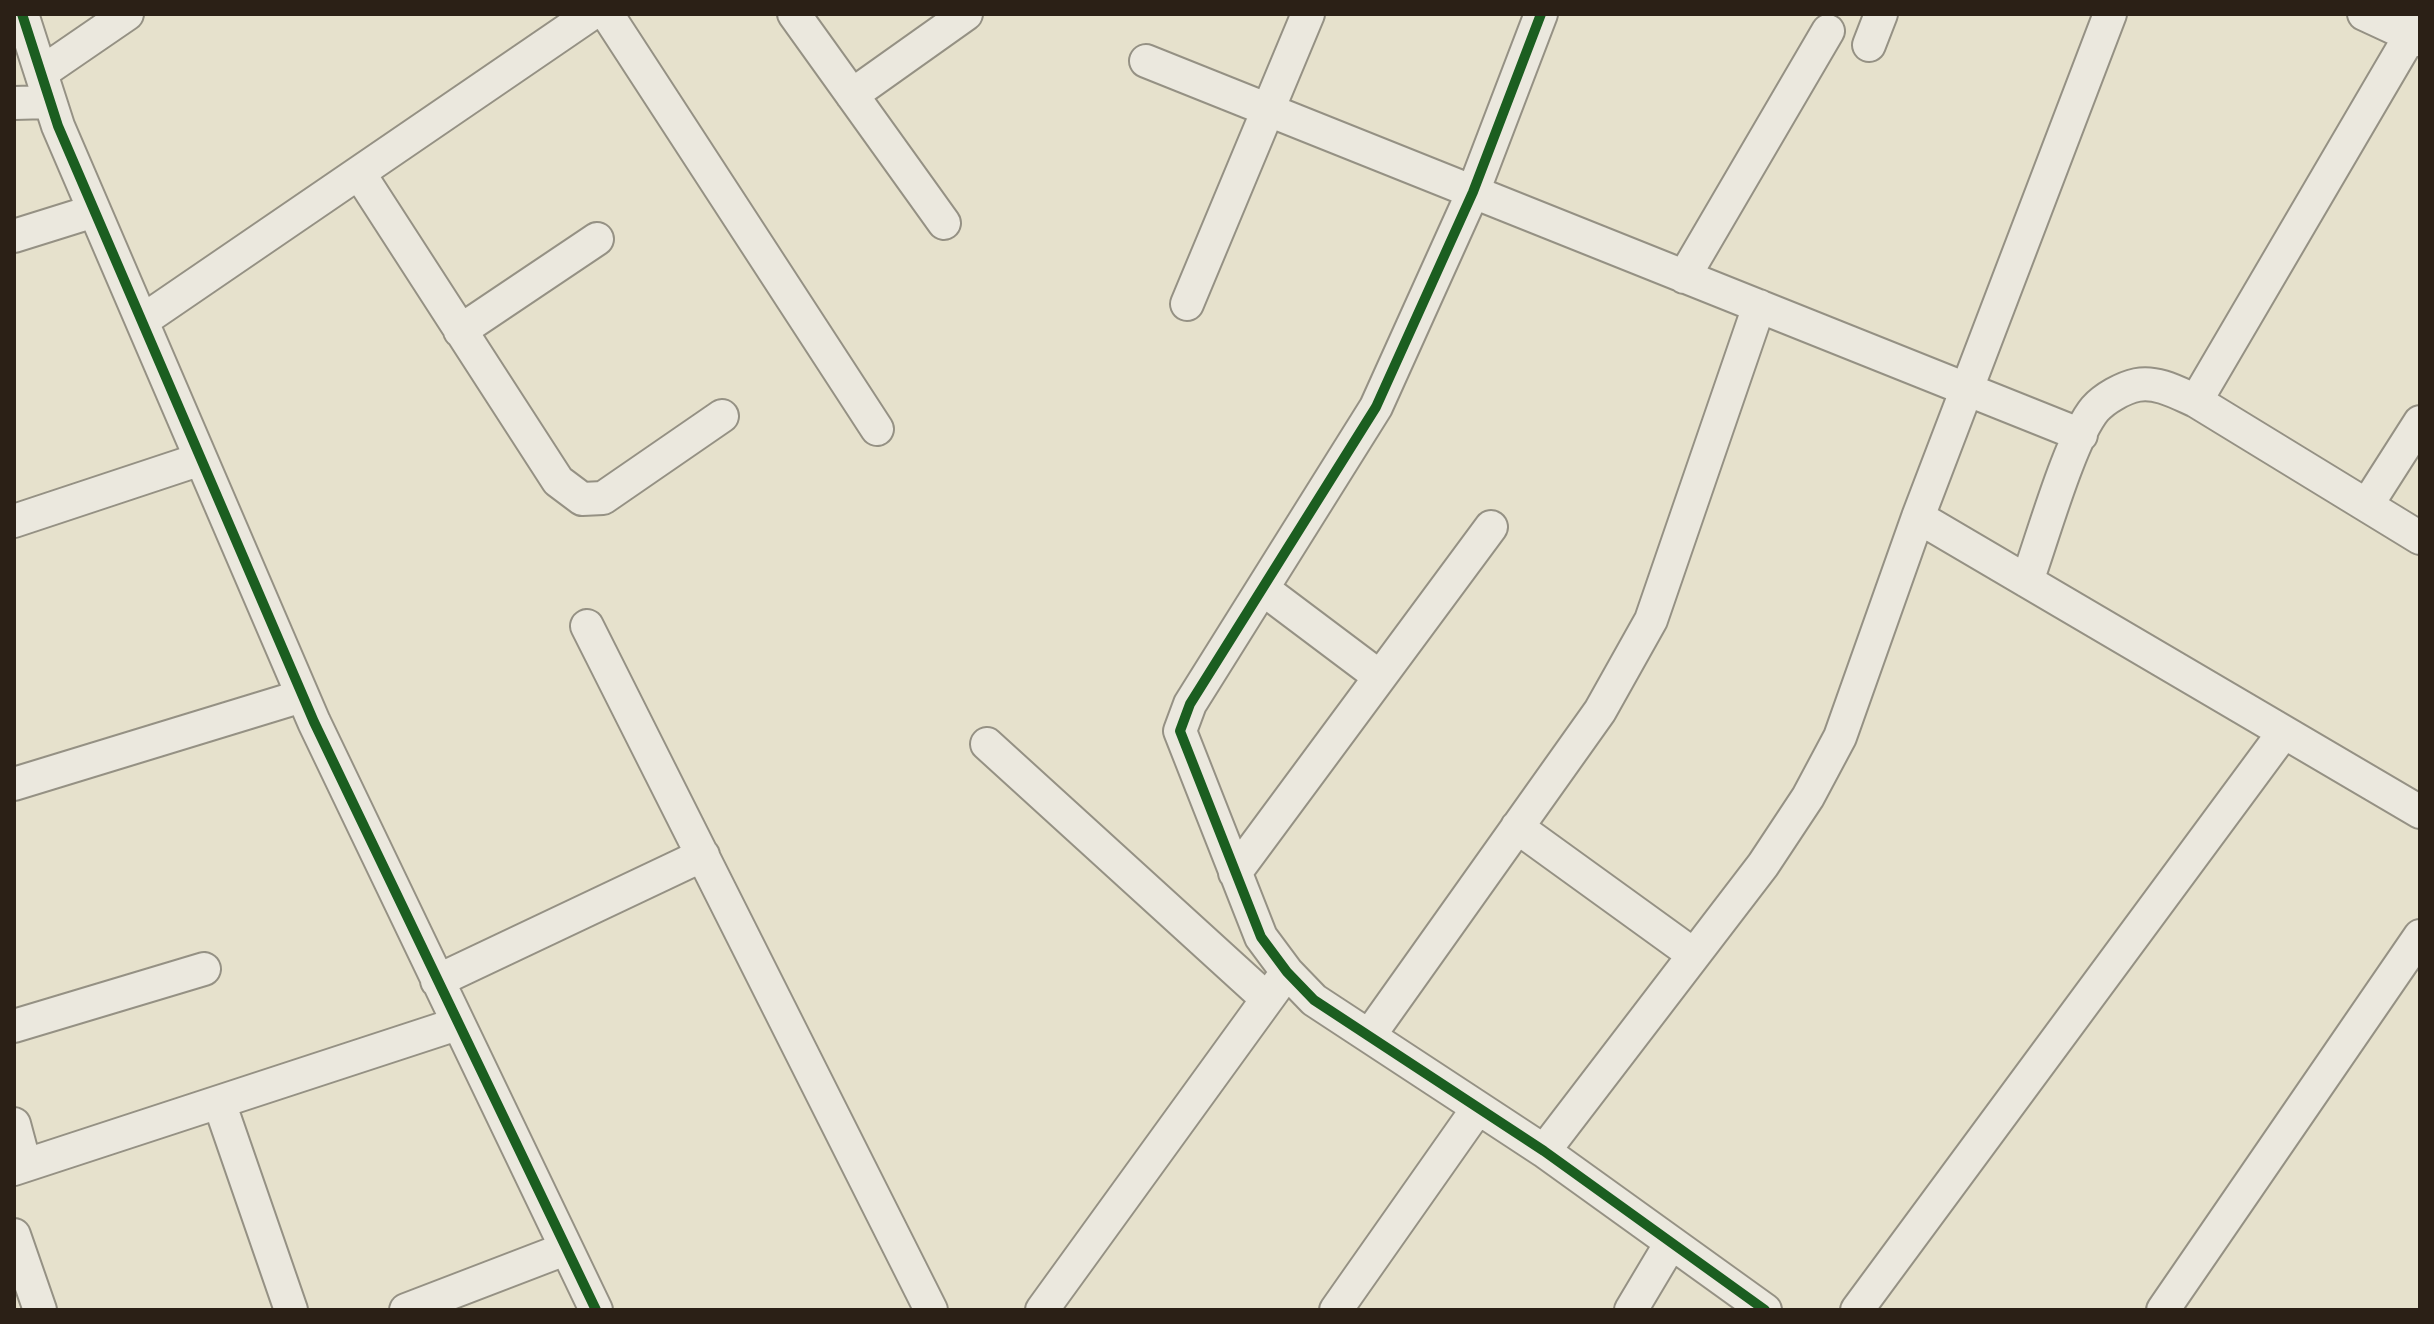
<!DOCTYPE html>
<html>
<head>
<meta charset="utf-8">
<style>
  body { margin:0 }
  #map { position:relative; width:2434px; height:1324px; overflow:hidden; background:#e6e1cc; font-family:"Libre Bodoni",serif }
  canvas { display:block }
  .frame { position:absolute; inset:0; border:16px solid #2b2016; pointer-events:none }
</style>
</head>
<body>
<div id="map">
<canvas width="2434" height="1324"></canvas>
<div class="frame"></div>
</div>
<script>
const g = document.querySelector('canvas').getContext('2d');
g.lineJoin = 'round';
function strokePath(path, color, width, dash) { g.strokeStyle = color; g.lineWidth = width; g.lineCap = dash ? 'butt' : 'round'; g.setLineDash(dash || []); g.stroke(path); }
const street = new Path2D(`
  M22,14l36,112 256,596 282,588
  M607,14l270,415
  M794,14l150,209
  M1541,14l-68,178 -97,215 -186,297 -10,27 81,206 26,35 27,28 230,151 221,159
  M2364,14l56,26
  M1869,45l12,-31
  M1146,61l935,374
  M41,73l86,-59
  M852,95l114,-81
  M14,103l36,-1
  M359,173l199,308 24,18 21,-1 119,-82
  M14,236l80,-25
  M1684,277l144,-246
  M1187,304l121,-290
  M142,321l449,-307
  M460,331l137,-92
  M2196,401l224,-382
  M2367,505l53,-83
  M1918,517l502,295
  M14,521l187,-62
  M2027,581c15,-41 43,-142 68,-172 10,-11 28,-21 42,-24 20,-4 41,8 59,16l224,137
  M1263,589l117,88
  M587,626l344,684
  M987,744l280,255
  M14,784l288,-88
  M1517,827l177,128
  M1235,873l256,-346
  M437,981l266,-126
  M14,1026l190,-57
  M1369,1036l231,-325 51,-91 108,-314
  M219,1102l72,208
  M14,1124l11,41
  M1544,1151l219,-286 45,-68 32,-60 78,-220 192,-503
  M14,1169l443,-145
  M14,1235l26,75
  M406,1310l159,-61
  M1042,1310l245,-338
  M1336,1310l142,-202
  M1631,1310l40,-67
  M1857,1310l427,-578
  M2163,1310l257,-374`);
const cycleway = new Path2D(`
  M22,14l36,112 256,596 282,588
  M1541,14l-68,178 -97,215 -186,297 -10,27 81,206 26,35 27,28 230,151 221,159`);
strokePath(street, '#959184', 36);
strokePath(street, '#ebe8de', 32);
strokePath(cycleway, '#1b5e20', 10);
</script>
</body>
</html>
